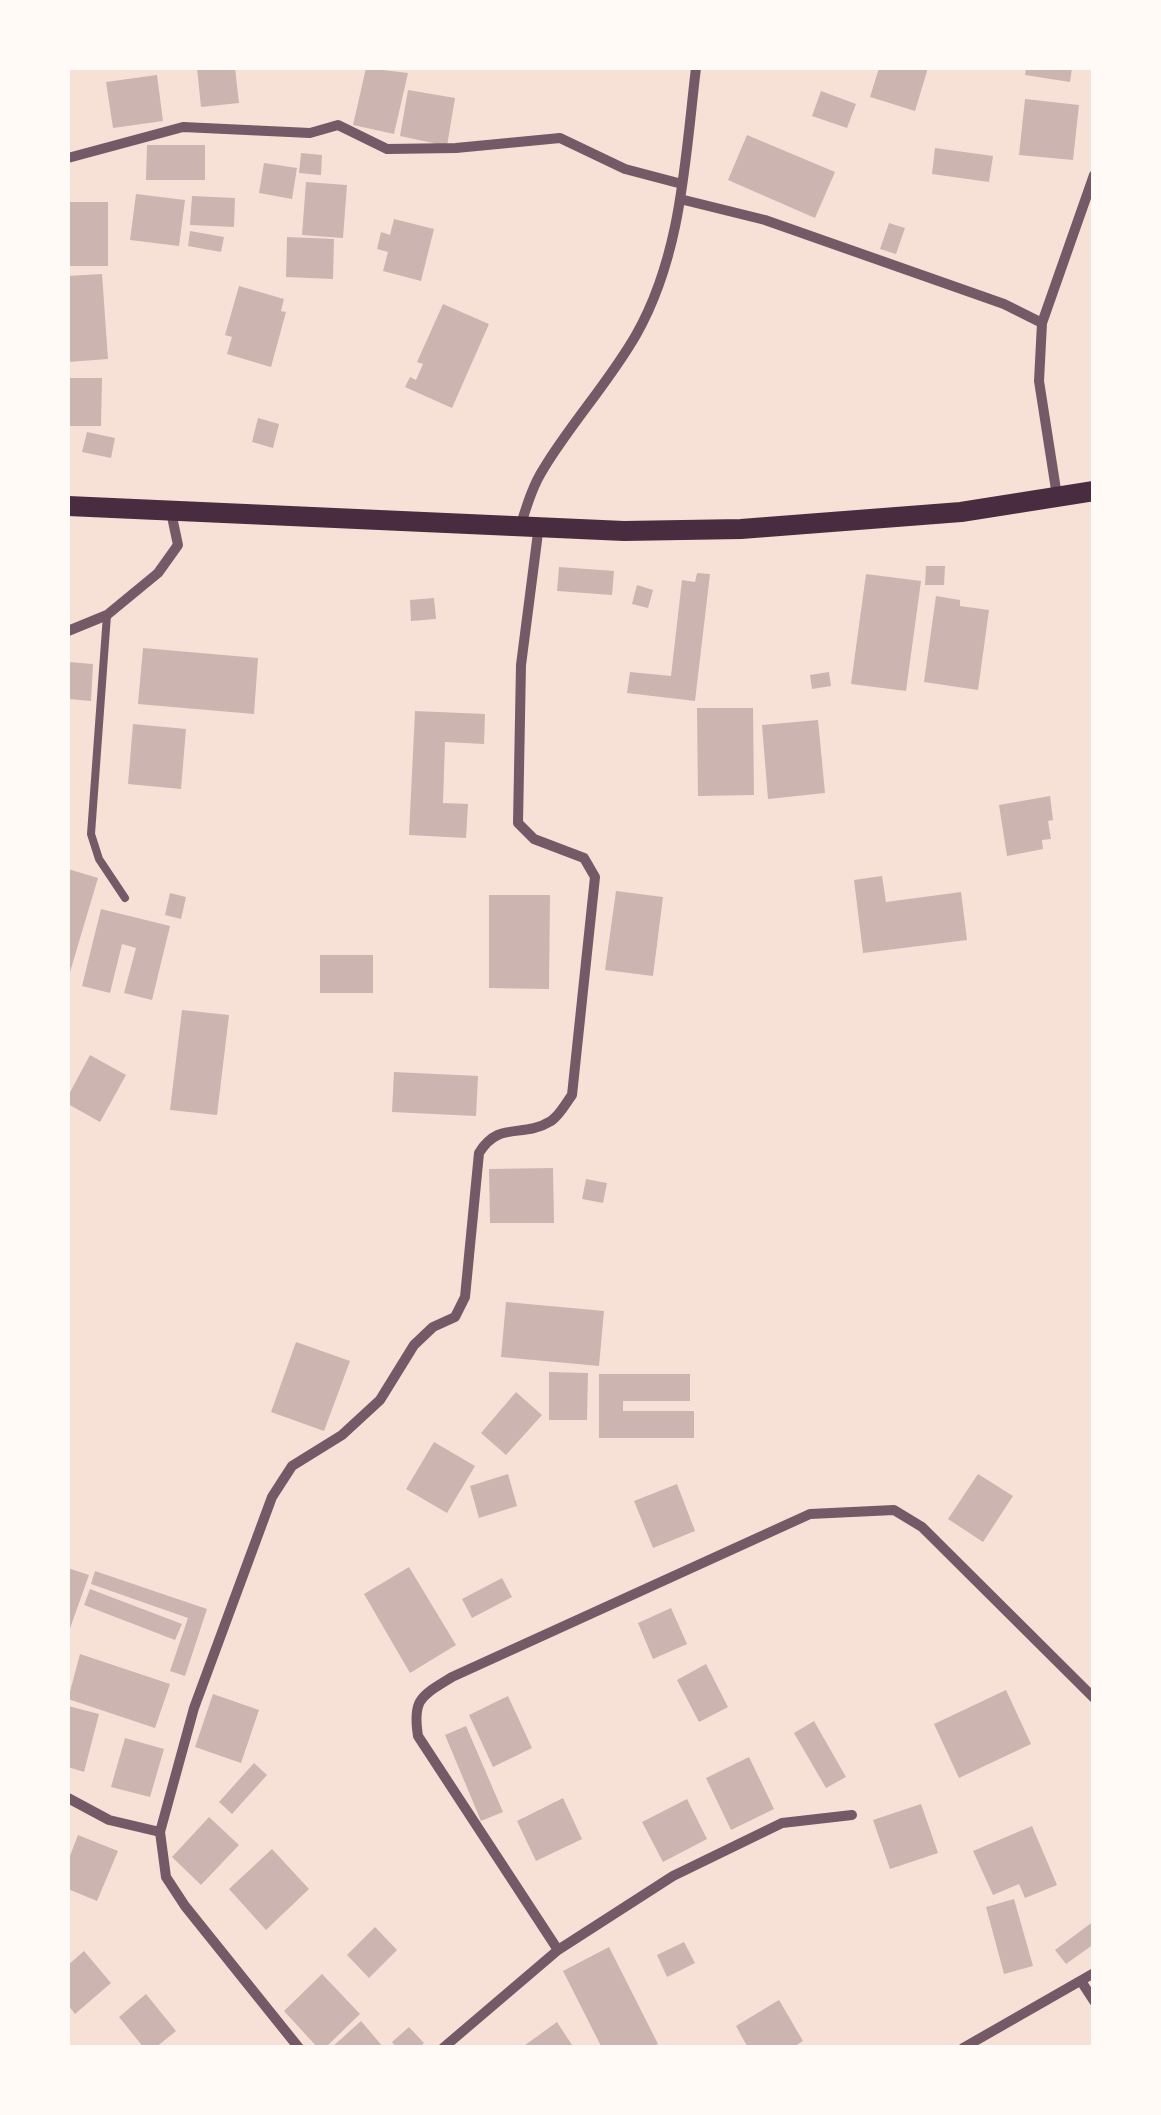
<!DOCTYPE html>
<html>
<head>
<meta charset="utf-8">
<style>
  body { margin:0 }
  #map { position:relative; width:1161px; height:2115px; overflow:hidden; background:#f7e1d7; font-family:"Times New Roman",serif }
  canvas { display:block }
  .frame { position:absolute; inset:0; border:70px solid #fffaf5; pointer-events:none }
</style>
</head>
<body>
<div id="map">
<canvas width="1161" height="2115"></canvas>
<div class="frame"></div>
</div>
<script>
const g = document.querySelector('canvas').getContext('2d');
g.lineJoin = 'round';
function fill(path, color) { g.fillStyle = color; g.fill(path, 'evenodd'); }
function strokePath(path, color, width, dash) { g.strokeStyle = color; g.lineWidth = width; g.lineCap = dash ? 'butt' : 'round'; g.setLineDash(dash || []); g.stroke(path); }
const building = new Path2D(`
  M197,68h38l4,35 -38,4z
  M366,68l42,5 -14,61 -41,-9z
  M879,68h49l-13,43 -45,-14z
  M1026,68h46l-2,14 -45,-7z
  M157,75l6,46 -50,7 -7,-46z
  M408,90l47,8 -8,48 -47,-10z
  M821,91l35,13 -9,24 -35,-12z
  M1025,99l54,6 -6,55 -54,-5z
  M747,135l88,37 -20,46 -87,-38z
  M147,145h58v35h-59z
  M935,148l58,8 -4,26 -57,-8z
  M301,153l21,2 -1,20 -22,-2z
  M264,163l33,5 -5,31 -33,-6z
  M306,182l41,3 -4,53 -41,-3z
  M136,194l49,6 -6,46 -49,-6z
  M192,196l43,2 -1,29 -44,-2z
  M68,202h40v64h-40z
  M394,219l40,10 -13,52 -38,-10 5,-19 -11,-3 4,-17 9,3z
  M889,223l16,5 -9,26 -16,-5z
  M190,231l34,6 -3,15 -33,-6z
  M287,237l47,2 -1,40 -47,-2z
  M102,274l6,85 -40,3v-86z
  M239,286l45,13 -3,12 5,1 -15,55 -44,-13 5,-17 -7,-2z
  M443,304l46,20 -37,84 -47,-21 5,-10 6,3 7,-16 -6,-2z
  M68,378h34l-1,48h-33z
  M258,418l21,6 -6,24 -21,-6z
  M87,432l28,6 -4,20 -29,-6z
  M926,566h19l-1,19h-19z
  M559,567l55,4 -2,24 -55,-4z
  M697,573l13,1 -15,127 -68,-8 3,-21 41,4 11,-96 13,2z
  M866,574l55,7 -15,110 -55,-7z
  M637,585l16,5 -5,18 -16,-4z
  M936,596l24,4v6l29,4 -11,80 -54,-8z
  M434,598l2,21 -25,2 -1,-21z
  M143,648l115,10 -4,56 -116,-10z
  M68,662l25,2 -2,37 -23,-2z
  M829,672l2,14 -19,3 -2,-14z
  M697,708h56l1,87 -56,1z
  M415,711l70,3 -1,30 -39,-2 -2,61 25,1 -2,34 -57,-3z
  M818,720l7,73 -57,6 -6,-74z
  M133,724l53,5 -5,60 -53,-5z
  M1050,796l3,24 -5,1 3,18 -9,1 1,9 -36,7 -8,-51z
  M68,869l30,9 -28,94 -2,-1z
  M882,876l4,26 75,-10 6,48 -104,13 -9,-73z
  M616,891l47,6 -10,79 -48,-6z
  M170,893l16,4 -5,22 -16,-4z
  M489,895h61l-1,94 -60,-1z
  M101,909l69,17 -18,74 -28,-7 12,-45 -14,-4 -12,49 -28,-7z
  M320,955h53v38h-53z
  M182,1010l47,5 -12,100 -47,-5z
  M90,1055l36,20 -26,47 -32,-18v-8z
  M394,1072l84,4 -2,40 -84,-4z
  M553,1168l1,55h-64l-1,-54z
  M586,1179l21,4 -4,20 -21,-4z
  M506,1302l98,9 -5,55 -98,-9z
  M296,1342l54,19 -26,70 -53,-19z
  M549,1372l39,1 -1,47h-38z
  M599,1374h91v27h-67v10h71v27h-95z
  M516,1392l26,23 -36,40 -25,-22z
  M434,1442l41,24 -28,47 -41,-24z
  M508,1474l9,32 -38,12 -9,-32z
  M978,1474l35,22 -30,46 -35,-23z
  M677,1484l18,47 -42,17 -19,-47z
  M409,1567l47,78 -46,28 -46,-79z
  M68,1568l21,7 -21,59z
  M95,1571l112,38 -22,67 -15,-5 18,-53 -97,-34z
  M502,1578l10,19 -40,21 -10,-19z
  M90,1589l92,35 -7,16 -91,-35z
  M671,1608l16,36 -34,15 -15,-36z
  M80,1654l90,30 -15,44 -87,-29z
  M706,1664l22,43 -29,15 -22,-42z
  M1006,1690l25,54 -72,34 -25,-54z
  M213,1694l46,16 -18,53 -46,-16z
  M508,1696l24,52 -39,19 -24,-52z
  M68,1706l31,8 -15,58 -16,-5z
  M814,1721l32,56 -20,11 -32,-55z
  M466,1726l37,86 -22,9 -36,-86z
  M125,1738l39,11 -14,48 -39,-10z
  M749,1757l25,52 -43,21 -25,-52z
  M254,1763l13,12 -35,39 -13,-12z
  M563,1798l19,41 -46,22 -19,-40z
  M687,1799l20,40 -44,23 -21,-40z
  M921,1804l17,49 -48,16 -17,-49z
  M209,1817l30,28 -38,40 -29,-28z
  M1032,1826l25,59 -32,13 -6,-14 -26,11 -20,-44z
  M78,1835l40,16 -21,50 -29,-12v-28z
  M272,1849l37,40 -43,41 -37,-41z
  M1014,1899l19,67 -29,8 -18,-67z
  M1094,1921v23l-28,20 -11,-14z
  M375,1927l22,23 -28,28 -22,-23z
  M684,1942l11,21 -28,14 -10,-22z
  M609,1947l49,97 -7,4h-49l-39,-77z
  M84,1951l27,32 -36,31 -7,-9v-40z
  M322,1974l38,40 -35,34h-7l-34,-37z
  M146,1994l30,37 -21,17h-11l-25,-31z
  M779,2000l24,41 -11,7h-44l-12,-22z
  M361,2021l23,27h-53z
  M557,2022l17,26h-53z
  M409,2027l15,16 -5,5h-23l-4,-6z`);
const service = new Path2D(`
  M107,615l-16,219 8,25 26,39`);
const minor = new Path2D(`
  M68,158l115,-31 127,6 28,-8 49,24 69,-1 104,-10 65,31 57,15
  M680,199l85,21 239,84 38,19 -3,58 18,115
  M1042,323l52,-148
  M521,524c6,-19 12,-39 23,-56 28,-46 65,-86 92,-133 46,-81 49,-176 60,-267
  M68,631l39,-16 51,-42 20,-28 -7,-33
  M68,1798l41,22 51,12
  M558,1950l-140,-214c-6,-38 4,-40 34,-59l358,-163 84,-4 28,17 172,171
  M1081,1981l13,20
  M299,2048l-114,-142 -19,-29 -6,-45 34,-124 78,-211 20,-31 50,-31 38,-35 34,-55 19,-18 22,-10 10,-20 14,-144c20,-33 43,-14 72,-32 9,-6 15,-18 21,-26l23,-218 -11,-19 -50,-19 -16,-16 3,-158 18,-140
  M443,2048l115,-98 115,-74 109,-53 70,-8
  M963,2048l131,-75`);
const secondary = new Path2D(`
  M68,506l556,25 117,-2 220,-17 133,-21`);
fill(building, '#ccb4b1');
strokePath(service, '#755966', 8);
strokePath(minor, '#755966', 10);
strokePath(secondary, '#4a2c40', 20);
</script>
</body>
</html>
